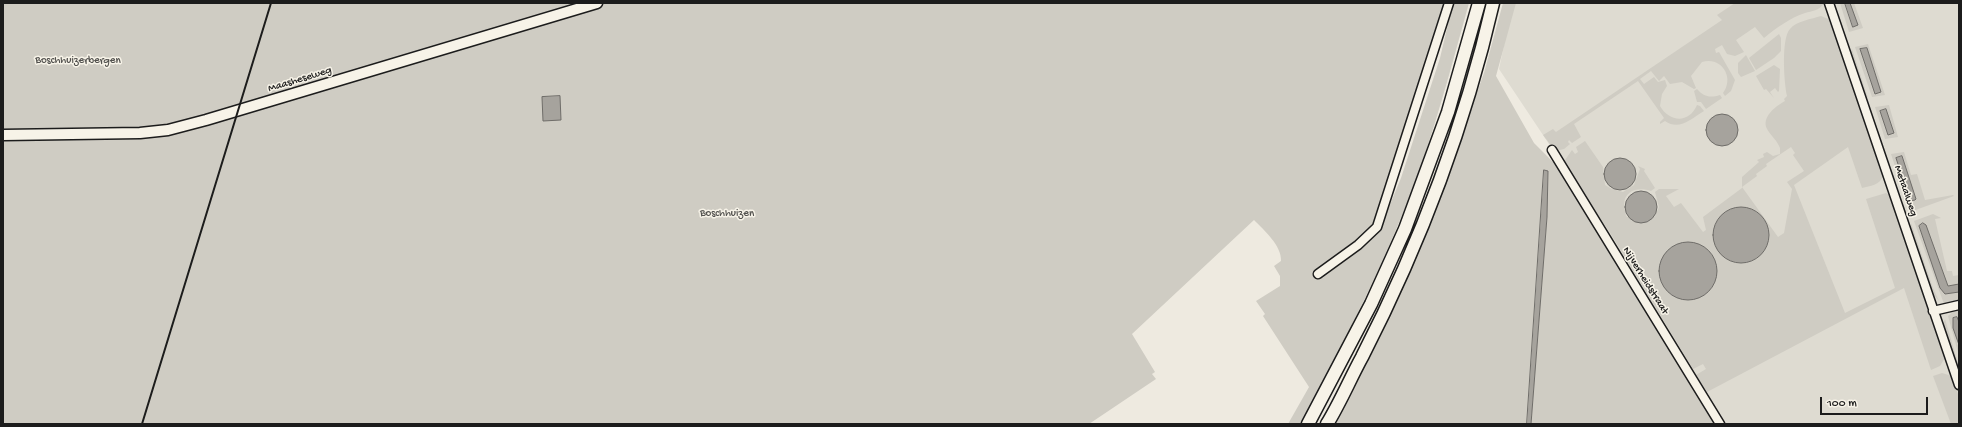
<!DOCTYPE html>
<html>
<head>
<meta charset="utf-8">
<style>
  body { margin:0 }
  #map { position:relative; width:1962px; height:427px; overflow:hidden; background:#eeeae0; font-family:"Gochi Hand",sans-serif }
  canvas { display:block }
  .frame { position:absolute; inset:0; border:4px solid #1c1c1c; pointer-events:none }
  .scale { position:absolute; left:1820px; top:397px; width:108px; height:18px; box-sizing:border-box; border:2px solid #1c1c1c; border-top:0; padding-left:5px; font-size:12px; line-height:14px; white-space:nowrap; color:#1c1c1c; -webkit-text-stroke:3px #f7f3e8; paint-order:stroke }
</style>
</head>
<body>
<div id="map">
<canvas width="1962" height="427"></canvas>
<div class="frame"></div>
<div class="scale">100 m</div>
</div>
<script>
const g = document.querySelector('canvas').getContext('2d');
g.lineJoin = 'round';
function fill(path, color) { g.fillStyle = color; g.fill(path, 'evenodd'); }
function strokePath(path, color, width, dash) { g.strokeStyle = color; g.lineWidth = width; g.lineCap = dash ? 'butt' : 'round'; g.setLineDash(dash || []); g.stroke(path); }
function label(font, color, halo, rows, align = 'center') {
  g.font = font + ' "Gochi Hand",sans-serif'; g.lineWidth = 3; g.setLineDash([]); g.textBaseline = 'middle'; g.strokeStyle = halo; g.fillStyle = color; for (const [text, x, y, turn = 0] of rows) {
    g.save(); g.translate(x, y); g.rotate((+turn || 0) * Math.PI / 180); g.textAlign = isNaN(turn) ? turn : align; if (halo) g.strokeText(text, 0, 0); g.fillText(text, 0, 0); g.restore();
  }
}
const built = new Path2D(`
  M1513,3h446v421h-239l-173,-283 -48,-72z`);
const green = new Path2D(`
  M3,3h1449l-66,201 -2,15 17,-41 39,-120 13,-55h16c-15,54 -29,107 -47,160 -32,90 -76,177 -122,261h-12l21,-37 -46,-71 2,-2 -9,-13 24,-15v-10l-6,-10 7,-5c1,-15 -17,-31 -27,-41l-122,114 23,38 -3,2 4,5 -67,45h-1086z
  M1503,3h13l-20,73 38,67 22,22 161,259h-186l16,-207 1,-46 -4,-1 -17,254h-195l108,-230 44,-121z
  M1735,3h89c-5,8 -12,8 -19,10 -15,5 -29,15 -41,25l-9,-11 -19,13 8,12 -9,4 -8,-2 -5,-9 -7,4 1,4 3,-1 16,28 -4,11 -6,5 -2,-3c12,-16 -2,-37 -21,-31l-11,14 5,12 -2,1 -12,-7 -12,2 -6,-8 -5,5 -8,-10 -11,8 4,5 10,-7 4,5 7,-2 2,6 -5,8 -2,12c9,16 29,18 37,-1l3,1 4,5c-13,8 -25,20 -39,10l-5,3v-2l4,-4 -26,-37 -64,43 7,13 -9,6 -3,-3 -1,2 2,2 -6,5 -9,2 -12,-16 10,-6 3,3 166,-112 -5,-5z
  M1840,3h5l8,23 5,-1 -8,-22h4l9,25 -14,4z
  M1821,16l12,5 50,155c-3,9 -13,10 -21,12l-14,-41 -54,38 51,128 50,-25 -29,-89 20,-6 4,2 56,161 -6,10 -9,4 -27,-82 -197,104 -11,-17 10,-6 -3,-5 -10,5 -84,-138 -46,-68 9,-13 3,4 3,-2 -2,-5 9,-6 18,26 2,18 7,4 11,3 11,-7 6,-16 -2,-3 7,3 -1,2 11,17 -4,3c-11,-4 -26,-2 -27,13 0,4 2,9 2,12l8,5 9,2 6,-2 6,-5 4,-9 -4,-15 4,-3h20l-13,7 8,11 7,-4 22,29 3,-2 -3,-13 39,-29v-11l17,-15 -2,-2 7,-3 -1,-3 4,-2 6,4 7,-2v-6c-3,-8 -9,-12 -13,-19 -6,-12 9,-23 18,-28l-1,-2 3,-3c-3,-13 -6,-58 3,-67 6,-8 22,-10 31,-13zM1791,147l4,6 -2,2 11,16 -17,11 5,7 -8,44 -6,4 -36,-50 15,-11 -1,-2 11,-8 -1,-2z
  M1779,34l2,4v13l-7,7 -18,12 -7,-12z
  M1868,44l17,51 -13,2 -17,-50zM1867,48l14,44 -21,-42z
  M1852,49l16,49 -5,-4 -13,-41z
  M1746,55l9,16 -14,6 -3,-4v-10z
  M1774,65l6,4 -1,22 -1,1 -3,-4 -5,4 4,6 -8,-9 -2,1 -8,-14z
  M1697,89c7,8 13,9 23,6l2,3 -16,11 -5,-7h-4l-3,-11z
  M1889,105l9,32 -13,2 -10,-32z
  M1904,152l7,23 6,-1 8,26 28,-5 1,1 -44,16 -19,-58z
  M1933,214l8,4 -6,1 12,52h5l1,5 6,-1v9l-11,2 -22,-61 19,69 14,-2v9l-15,3 -30,-83z
  M1911,223l22,65 6,13 -5,-6 -2,-6h-3l-19,-56z
  M1959,311v11l-2,-5c-5,16 2,22 2,39l-11,-40 5,-4z
  M1945,319l13,44 -3,2 -13,-38z
  M1942,373l10,3 7,21v27h-8l-18,-48z`);
const water = new Path2D(`
  M1845,3h5l8,22 -5,2z
  M1867,48l14,44 -6,2 -15,-45z
  M560,96l1,24 -18,1 -1,-24z
  M1886,109l8,24 -6,2 -8,-24z
  M1706 130a16 16 0 1 1 32 0a16 16 0 1 1-32 0Z
  M1902,156l14,43 -1,1 -5,1 -14,-43z
  M1604 174a16 16 0 1 1 32 0a16 16 0 1 1-32 0Z
  M1544,170l4,1 -1,46 -16,207h-4z
  M1625 207a16 16 0 1 1 32 0a16 16 0 1 1-32 0Z
  M1713 235a28 28 0 1 1 56 0a28 28 0 1 1-56 0Z
  M1923,223l3,2 22,61 11,-2v8l-14,2 -5,-6 -21,-62z
  M1659 271a29 29 0 1 1 58 0a29 29 0 1 1-58 0Z
  M1957,317l2,5v23l-6,-17v-10z`);
const minor = new Path2D(`
  M1829,3l130,382
  M1552,150l168,274
  M1318,274l40,-29 19,-18 72,-224
  M1933,311l26,-6`);
const major = new Path2D(`
  M3,135l137,-2 28,-3 38,-10 391,-117`);
const highway = new Path2D(`
  M1308,424l63,-120 34,-75 43,-117 31,-109
  M1327,424c13,-21 23,-45 35,-67 57,-111 103,-232 131,-354`);
const rail = new Path2D(`
  M142,424l129,-421`);
const parkNames = [
  ["Boschhuizerbergen",78,61],
  ["Boschhuizen",727,214]
];
const streetNames = [
  ["Maasheseweg",300,80,-17],
  ["Metaalweg",1905,191,71],
  ["Nijverheidstraat",1645,281,58]
];
fill(built, '#dedbd1');
fill(green, '#cfccc3');
fill(water, '#a6a39d');
strokePath(water, '#6f6d69', 1);
strokePath(minor, '#1c1c1c', 11);
strokePath(major, '#1c1c1c', 13);
strokePath(highway, '#1c1c1c', 15);
strokePath(minor, '#f7f3e8', 8);
strokePath(major, '#f7f3e8', 10);
strokePath(highway, '#f7f3e8', 12);
strokePath(rail, '#1c1c1c', 2);
label('11px', '#52514e', '#f7f3e8', parkNames);
label('11px', '#1c1c1c', '#f7f3e8', streetNames);
</script>
</body>
</html>
